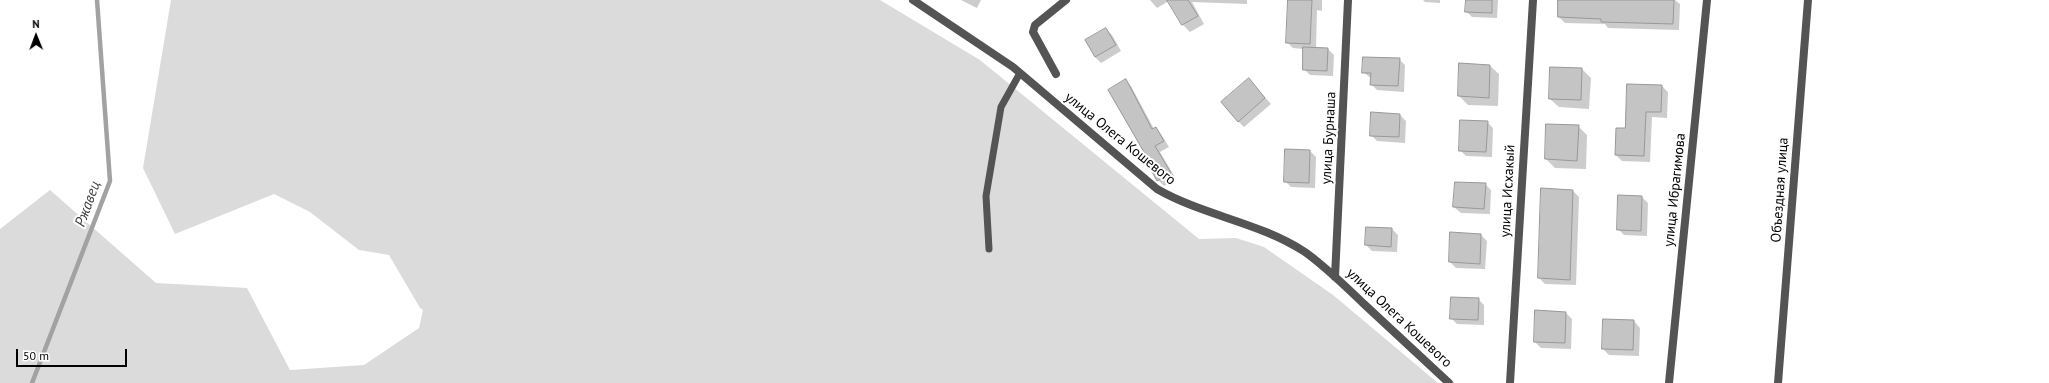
<!DOCTYPE html>
<html>
<head>
<meta charset="utf-8">
<style>
  body { margin:0 }
  #map { position:relative; width:2049px; height:383px; overflow:hidden; background:#fff; font-family:"PT Sans",sans-serif }
  canvas { display:block }
  .north { position:absolute; left:16px; top:16px; width:40px; height:40px; -webkit-text-stroke:3px #fff; paint-order:stroke; rotate:359deg; font-size:11px; font-weight:700; line-height:16px; text-align:center; color:#000 }
  .north::after { content:''; display:block; margin:auto; width:14px; height:18px; background:#000; clip-path:polygon(50% 0,100% 100%,50% 72%,0 100%) }
  .scale { position:absolute; left:16px; top:349px; width:111px; height:18px; box-sizing:border-box; border:2px solid #000; border-top:0; padding-left:5px; font-size:12px; line-height:14px; white-space:nowrap; color:#000; -webkit-text-stroke:3px #fff; paint-order:stroke }
</style>
</head>
<body>
<div id="map">
<canvas width="2049" height="383"></canvas>
<div class="north">N</div>
<div class="scale">50 m</div>
</div>
<script>
const g = document.querySelector('canvas').getContext('2d');
g.lineJoin = 'round';
function fill(path, color) { g.fillStyle = color; g.fill(path, 'evenodd'); }
function strokePath(path, color, width, dash) { g.strokeStyle = color; g.lineWidth = width; g.lineCap = dash ? 'butt' : 'round'; g.setLineDash(dash || []); g.stroke(path); }
function label(font, color, halo, rows, align = 'center') {
  g.font = font + ' "PT Sans",sans-serif'; g.lineWidth = 4; g.setLineDash([]); g.textBaseline = 'middle'; g.strokeStyle = halo; g.fillStyle = color; for (const [text, x, y, turn = 0] of rows) {
    g.save(); g.translate(x, y); g.rotate((+turn || 0) * Math.PI / 180); g.textAlign = isNaN(turn) ? turn : align; if (halo) g.strokeText(text, 0, 0); g.fillText(text, 0, 0); g.restore();
  }
}
const green = new Path2D(`
  M171,0h709l100,60 219,179 37,-1 28,9 69,48 105,88h-1438v-154l50,-39 106,93 91,5 43,82 74,-5 55,-37 4,-18 -3,-2 -31,-53 -30,-5 -49,-38 -36,-18 -99,40 -32,-66z`);
const shadow = new Path2D(`
  M961,0h20l-4,8z
  M1150,0h97v4l-55,-2 12,22 -14,8 -7,-7 -14,-24 -12,7z
  M1288,0h34v11l-5,-1 -1,39h12l6,6 -1,21 -23,-1 -6,-6v-20l-11,-1 -6,-6z
  M1423,0h17v3l-15,-1z
  M1467,0h31l-1,18 -25,-1 -6,-6z
  M1559,0h116l5,4 -1,26 -71,-2 -3,-4 -40,-1 -6,-6z
  M1106,29l6,6 9,16 -20,12 -6,-6 -9,-16z
  M1399,59l6,6 -1,27 -27,-2 -6,-6 1,-5 -9,-7z
  M1460,64l30,2 9,8 -1,32 -30,-1 -9,-9z
  M1582,69l9,9 -2,31 -30,-2 -9,-8z
  M1126,80l5,6 23,43 2,-1 5,6 8,13 -9,5 16,27 -12,7 -6,-6 -11,-19 3,-1z
  M1255,86l16,18 -27,23 -6,-6z
  M1662,86l6,6 -1,26 -15,-1 -2,45 -28,-1 -6,-6 10,-26z
  M1400,115l6,6 -1,22 -28,-2 -6,-6z
  M1487,122l6,6 -1,29 -26,-1 -6,-6z
  M1578,126l9,9 -1,34 -31,-1 -9,-9z
  M1310,151l6,6 -1,31 -24,-1 -6,-6z
  M1485,184l6,6 -1,24 -29,-1 -7,-6z
  M1573,191l6,6 -3,88 -31,-1 -6,-6z
  M1642,197l6,6 -1,33 -23,-1 -6,-6z
  M1392,229l6,6 -1,17 -25,-1 -6,-6z
  M1481,235l6,6 -2,28 -29,-1 -6,-6z
  M1478,299l6,6v20l-27,-1 -6,-6z
  M1566,313l6,6 -1,30 -30,-1 -6,-6z
  M1604,320l30,1 6,7 -1,28 -30,-1 -6,-6z`);
const stream = new Path2D(`
  M32,383l78,-202 -13,-181`);
const building = new Path2D(`
  M1167,0h21l10,16 -16,9z
  M1288,0h24l-2,44 -24,-1z
  M1466,0h26v13l-27,-1z
  M1558,0h116l-1,24 -72,-2v-3l-43,-2z
  M1106,28l10,17 -21,12 -10,-17z
  M1303,47l25,1 -1,23 -24,-1z
  M1363,57l37,1 -2,28 -28,-1 1,-12h-9z
  M1459,63l31,2 -1,33 -31,-2z
  M1550,67l32,1 -1,32 -32,-1z
  M1249,78l16,20 -27,24 -17,-20z
  M1126,79l26,50 4,-2 8,14 -9,5 16,27 -14,8 -11,-20 2,-2 -40,-69z
  M1627,84l35,1 -1,27h-15l-2,44 -29,-1 1,-27h9z
  M1371,112l29,2 -1,23 -29,-1z
  M1460,120l28,1 -2,31 -27,-1z
  M1546,124l33,1 -2,36 -32,-2z
  M1285,149l25,1 -1,33 -25,-1z
  M1455,182l31,1 -2,26 -31,-2z
  M1541,188l32,2 -3,90 -32,-2z
  M1618,195l24,1 -1,35 -24,-1z
  M1366,227l26,1 -1,19 -26,-2z
  M1450,232l31,2 -1,30 -31,-2z
  M1451,297l28,1 -1,22 -28,-1z
  M1535,310l31,2 -1,31 -31,-1z
  M1603,319l31,1 -1,30 -31,-1z`);
const service = new Path2D(`
  M989,249l-3,-53 15,-89 19,-34`);
const minor = new Path2D(`
  M913,0l100,67 144,122c47,27 102,33 148,63 21,15 40,34 59,52 28,26 57,53 85,79
  M1056,74l-23,-42 2,-7 31,-25
  M1335,277l13,-277
  M1510,383l23,-383
  M1669,383l38,-383`);
const tertiary = new Path2D(`
  M1778,383l30,-383`);
const streetNames = [
  ["улица Бурнаша",1329,138,-87],
  ["улица Олега Кошевого",1120,139,39],
  ["улица Ибрагимова",1675,190,-84],
  ["Объездная улица",1780,190,-86],
  ["улица Исхакый",1508,191,-87],
  ["улица Олега Кошевого",1399,318,43]
];
const waterNames = [
  ["Ржавец",88,204,-70]
];
fill(green, '#dbdbdb');
fill(shadow, '#0003');
strokePath(stream, '#a2a2a2', 4.5);
fill(building, '#c4c4c4');
strokePath(building, '#989898', 1);
strokePath(service, '#545454', 7);
strokePath(minor, '#545454', 8);
strokePath(tertiary, '#545454', 8);
label('14px', '#000', '#fff', streetNames);
label('italic 15px', '#434343', '#fff', waterNames);
</script>
</body>
</html>
